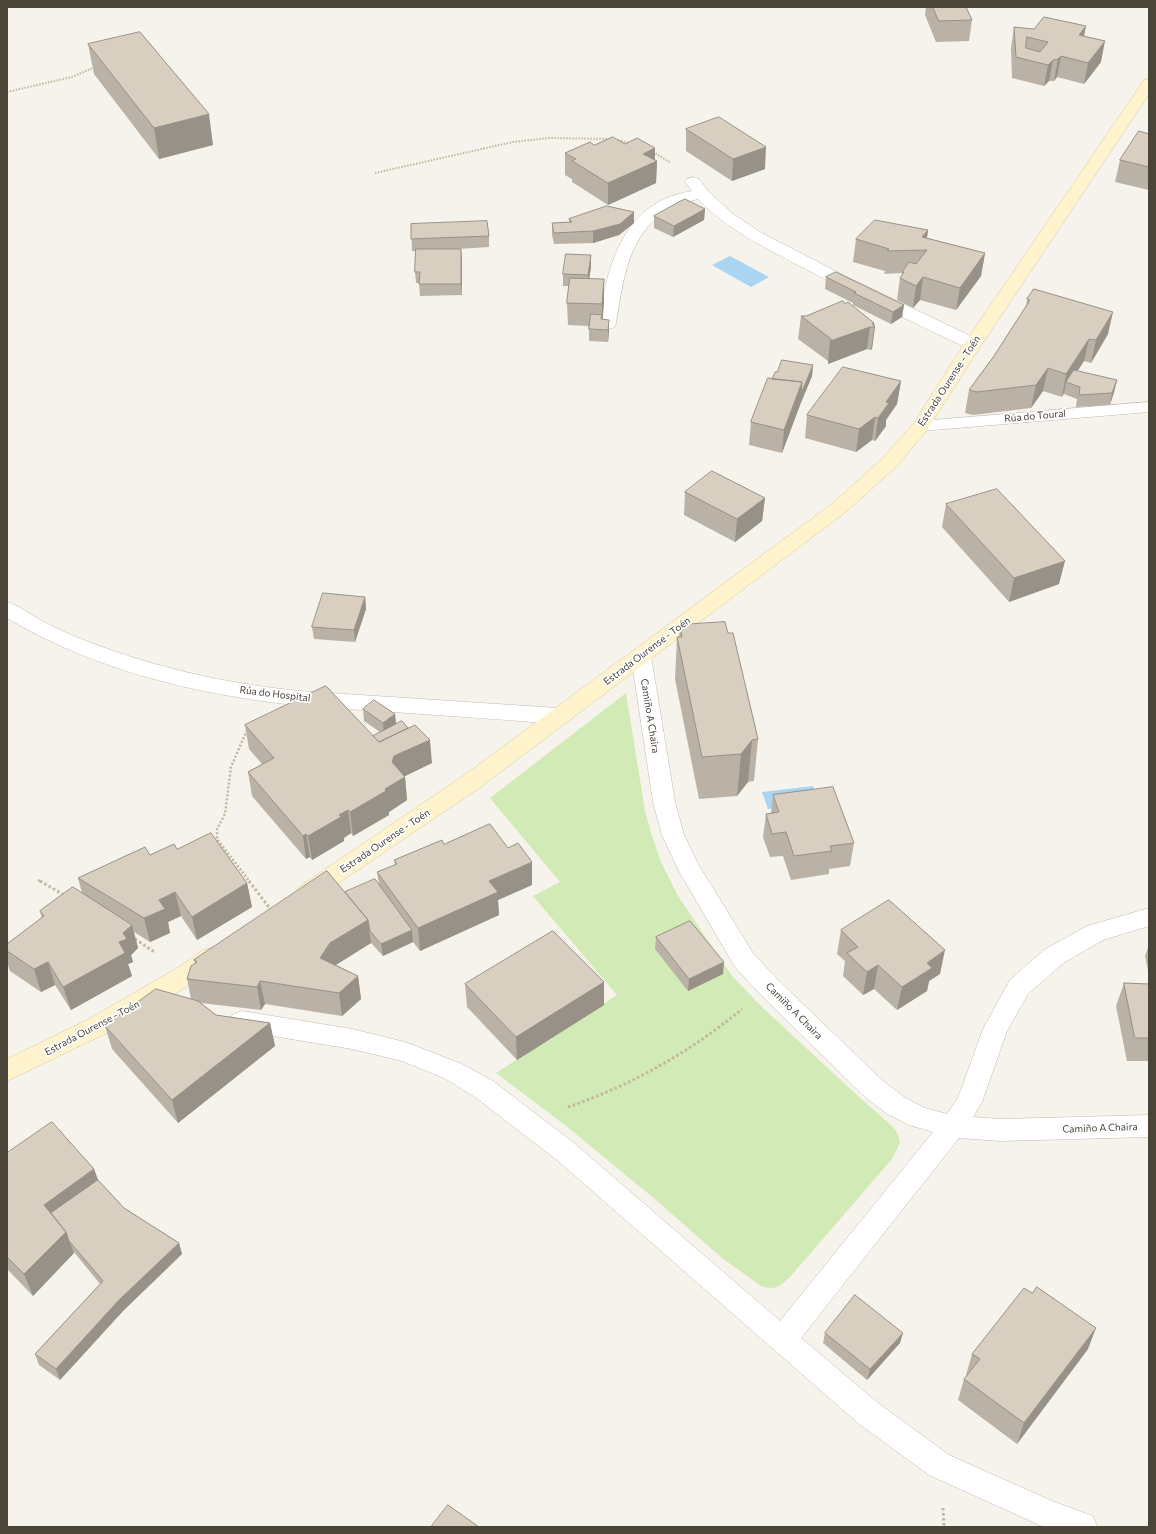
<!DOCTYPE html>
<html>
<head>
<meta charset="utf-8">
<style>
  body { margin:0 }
  #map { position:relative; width:1156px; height:1534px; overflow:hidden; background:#f6f3ec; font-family:Commissioner,sans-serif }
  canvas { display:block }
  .frame { position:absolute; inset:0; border:8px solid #4b4439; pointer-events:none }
</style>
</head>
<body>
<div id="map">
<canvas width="1156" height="1534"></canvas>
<div class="frame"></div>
</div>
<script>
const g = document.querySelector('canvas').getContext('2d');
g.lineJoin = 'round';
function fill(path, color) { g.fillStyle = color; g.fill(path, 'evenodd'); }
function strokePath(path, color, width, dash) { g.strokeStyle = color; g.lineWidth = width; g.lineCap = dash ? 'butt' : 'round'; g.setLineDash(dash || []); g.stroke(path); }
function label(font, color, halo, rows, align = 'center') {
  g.font = font + ' Commissioner,sans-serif'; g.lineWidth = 3.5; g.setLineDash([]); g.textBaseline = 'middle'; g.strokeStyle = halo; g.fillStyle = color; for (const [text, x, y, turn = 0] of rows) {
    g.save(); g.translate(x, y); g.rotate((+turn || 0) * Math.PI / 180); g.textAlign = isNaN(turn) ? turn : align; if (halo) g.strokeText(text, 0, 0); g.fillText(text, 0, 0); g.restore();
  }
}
const green = new Path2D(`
  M626,693l19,118 6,22 10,29 17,34 54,80 31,32 96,89 33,29 6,8 2,9 -8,16 -102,118c-9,9 -15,14 -29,9l-39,-28 -66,-58 -91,-75 -69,-52 121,-78 -84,-99 27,-14 -70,-84z`);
const water = new Path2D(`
  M730,256l39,21 -18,10 -39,-22z
  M813,786l6,17 -51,6 -6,-17z`);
const pathFar2 = new Path2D(`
  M7,92l65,-15 23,-10
  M618,140l12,3
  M653,152l18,11
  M375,173l138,-31 36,-4 62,1`);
const pathFar1 = new Path2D(`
  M247,730l-16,37 -6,47 -8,15v10l33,43
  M38,880l4,2`);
const path = new Path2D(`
  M40,881l24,14
  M249,881l22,29
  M135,939l21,14
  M568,1107c64,-22 122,-55 174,-98
  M943,1508l1,19`);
const street = new Path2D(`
  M693,177l6,2 10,13 24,22 27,18 87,45 132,63 3,4 -3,4 -6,1 -6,-1c-56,-27 -113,-53 -167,-82 -37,-19 -73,-37 -102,-67 -66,15 -73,67 -82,125l-3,4 -6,1 -6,-1 -3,-4c8,-46 18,-101 64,-124 10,-5 20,-7 30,-9l-7,-9 2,-3z
  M1149,402v10l-228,19 -6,-1 -3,-4 3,-4 6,-1z
  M7,602c13,4 23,12 35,19 15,8 31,15 47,21 67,26 139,42 211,49l258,17 8,3 3,5 -3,5 -8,3c-60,-5 -121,-9 -181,-13 -31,-2 -61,-4 -91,-7 -96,-11 -196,-36 -279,-86z
  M641,649l7,2 3,5 24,146 9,33 14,29 55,89 24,26 106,102 21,16 21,11 22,6 11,-16 25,-69 27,-49 34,-30 43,-24 62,-18v18l-46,14 -41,24 -34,30 -21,37 -25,71 -9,15 28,2 148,-4v22l-148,4 -42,-3 -158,200 77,65 71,52 103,46 41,15 4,11h-53l-115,-52 -71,-52 -301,-263 -82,-63 -31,-19 -42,-17 -50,-12 -110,-18 -9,-3 -3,-7 3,-7 9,-3 110,18 53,13 57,22 31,17 82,63 205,177 153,-189 -24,-7 -23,-12 -21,-16 -106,-104 -24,-26 -55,-94 -18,-38 -9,-33 -22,-146 3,-5z`);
const secondary = new Path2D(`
  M1149,79v15l-167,250 -55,86 -31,37 -49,44 -365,275 -167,113 -8,3 -8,-3 -4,-6 4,-6 167,-113 367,-271 49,-44 32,-36 50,-79 178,-261 2,-3z
  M212,948l9,2 3,7 -3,7 -24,17 -90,52 -100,48v-22l82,-40 90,-52 24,-17z`);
const wall = new Path2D(`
  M926,7h40l6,13 -3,21 -33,1 -11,-27z
  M1014,27l70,10 17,25 -17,22 -27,-7 -3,4h-5l-5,5 -32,-8 -1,-30z
  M88,44l125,101 -54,14 -65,-85z
  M686,129l79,40 -33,12 -46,-30z
  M1149,134v56l-34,-8 5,-22z
  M625,144l30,4v12l2,1 -1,22 -48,22 -36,-23v-3l-7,-4v-22l29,-8z
  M705,209l-1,11 -31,17 -19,-9v-12z
  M634,212v11l-15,12 -26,8 -39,1 -2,-9v-12l17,-1v-3z
  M411,224l78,12v11l-31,2h3l1,46 -42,1 -1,-13h-3l-1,-11 1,-21h-4z
  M928,230l-1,8 58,15 -4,23 -25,34 -36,-10 -7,8 -16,-8 3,-22 2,-2v-3l-18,1 1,-3 -32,-9 3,-23z
  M591,255v12l-2,12h15v23l-1,17 6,1v11l-1,11 -19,-1v-15l-21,-1 -1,-22 2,-17h-6v-12z
  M826,277l78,28 -2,12 -11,7 -38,-19v-2l-28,-14z
  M1034,289l74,45 -17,29 -7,-2 -7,10 40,9 -3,12 -4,13 -34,2 1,-8 -13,-5v-1l-2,4 -19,-6 -12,17 -58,7 -8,-2 4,-23 25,-34 32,-49 1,-8z
  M845,304l29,19 1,3 -3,23 -1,1 -4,-1 -39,15v-3l-30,-22 3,-23h5z
  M813,365l-1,11 -12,29 -18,48 -33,-8 2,-23 21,-43 5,-7z
  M901,381l-4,23 -11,16v6l-11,15 -3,-1 -16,12 -51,-14 2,-23z
  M685,492l80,6 -3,23 -27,21 -51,-27z
  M946,504l113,80 -50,18 -67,-75z
  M365,597l1,12 -11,33 -41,-3 -2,-12z
  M680,625l78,114 -4,42 -6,1 -11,14 -38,3 -24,-120 2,-42h2z
  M363,709l32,5 1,10 36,39 -27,13v1l2,23 -18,12v3l-36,21 -2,-3 -7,5v3l-32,19 -2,-3 -4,2 -54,-63 -4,-24 14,-8 -13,-15 -4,-24 128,11 7,-4 -16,-11z
  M773,795l81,48 -4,23 -21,3v5l-38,6 -8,-24 -13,1 -7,-20 3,-23 5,-1z
  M444,844l88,41 -34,15 1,15 -79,36 -7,-9 -30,14 -12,-13 -35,22 22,11 3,23 -19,17 -77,-12 -4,6 -60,-7 15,12 54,8 5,23 -97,77 -66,-74 -7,-23 86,-27 -4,-20 8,-16 -1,-3 151,-68 34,-8 -2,-12 18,-7 -1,-5z
  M177,849l70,34 5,24 -55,33 -16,-24 -13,6 2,11 -20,9 -16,-10 4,16 -7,7 2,7 -5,2 4,12 -61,34 -16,-25 -14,7 -31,-21 -3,-9v-18l35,-26 -2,-7 42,-18 -4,-15 72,-23z
  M841,930l99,44 -11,7 -2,10 -30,19 -23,-21 -11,6 -20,-19 2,-15 -8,-7z
  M656,937l67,37 -35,17 -33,-42z
  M1149,945v30l-4,-19z
  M604,982v23l-87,55 -50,-53 -2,-23z
  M1124,983l25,1v77h-22l-11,-55z
  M7,1153l87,16 4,11 26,28 55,35 3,11 -59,57 -63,69 -21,-15 -4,-11 65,-70 -26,-32v1l-41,43 -26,-27z
  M825,1333l75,10 -33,37 -44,-37z
  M1088,1349l-71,95 -59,-44 6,-21 3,-3 -1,-1 6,-21z`);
const shadedWall = new Path2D(`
  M1086,26l-4,21 -3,-12z
  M1105,41l-4,21 -17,22 4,-21z
  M1061,56l-4,21 -3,4 4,-22z
  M1053,60l-4,21 -5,5 4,-21z
  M209,114l4,31 -54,14 -5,-31z
  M766,147l-1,22 -33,12 1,-22z
  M655,148v14l2,-1 -1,22 -48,22v-22l35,-29z
  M705,209l-1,11 -31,17 1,-11z
  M634,212v11l-15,12 -26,8v-12z
  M928,230l-3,20 -3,-13z
  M461,249l1,11v35l-1,-11z
  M985,253l-4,23 -25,34 4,-22z
  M591,255v12l-3,20v-12z
  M923,277l-3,23 -7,8 3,-22z
  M604,279v23l-3,29 1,-27z
  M904,305l-2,12 -11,7 2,-12z
  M1113,312l-5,22 -17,29 5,-23z
  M609,320v11l-1,11v-12z
  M874,323v4l1,-1 -3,23 -1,1 3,-23 -2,-3z
  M870,327l-3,22 -39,15 2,-23z
  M1089,339l-5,22 -14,22 -4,-1 -2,11 -2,4 4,-23z
  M813,365l-1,11 -12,29 -18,48 2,-23 18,-48z
  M1048,368l-5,23 -12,17 5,-23z
  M1117,380l-3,12 -4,13 2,-12z
  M901,381l-4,23 -11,16v6l-11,15 3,-23 8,-16z
  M875,417l-3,23 -16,12 3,-23z
  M765,498l-3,23 -27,21 2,-23z
  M1065,561l-6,23 -50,18 5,-24z
  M365,597l1,12 -11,33 -1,-12z
  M395,714l1,12 -12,9 -1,-12z
  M430,740l2,23 -35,17 8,-3 2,23 -18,12v3l-36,21 -3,-24 30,-59z
  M752,740l-4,42 -11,14 4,-42z
  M348,810l3,23 -7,5v3l-32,19 -4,-24 31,-21z
  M306,834l4,23 -4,2 -3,-23z
  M532,862v23l-34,15 1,15 -79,36 -2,-23 71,-47z
  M247,883l5,24 -55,33 -5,-23z
  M175,892l6,24 -13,6 2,11 -20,9 -6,-24 15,-18z
  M368,920l3,23 -37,23 -14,-8 10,-15z
  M132,925l6,23 -7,7 2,7 -5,2 4,12 -61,34 -8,-23 56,-45 4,-9z
  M412,930l1,12 -30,14 -2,-12z
  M945,950l-5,24 -11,7 -2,10 -30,19 5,-23 25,-24z
  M48,962l7,23 -14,7 -7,-23z
  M724,962l-1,12 -35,17 1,-12z
  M878,965l-4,24 -11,6 4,-23z
  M358,976l3,23 -19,17 -3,-23z
  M260,981l5,23 -4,6 -4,-23z
  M604,982v23l-87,55 -1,-23z
  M270,1023l5,23 -97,77 -6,-23z
  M94,1169l8,22 -47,33 -11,-19z
  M66,1232l8,21 -41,43 -9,-22z
  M179,1243l3,11 -59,57 -63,69 -4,-11 63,-69z
  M1096,1328l-8,21 -71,95 7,-21z
  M903,1333l-3,10 -33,37 3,-11z`);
const building = new Path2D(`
  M933,7h33l6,13 -33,1z
  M1044,17l42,9 -7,9 26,6 -17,22 -27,-7 -3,3 -5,1 -5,5 -32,-8 -2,-30 20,2zM1027,37l21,5 -8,10 -14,-4z
  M140,32l69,82 -55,14 -66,-84z
  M719,117l47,30 -33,12 -47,-30z
  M1139,131l10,3v33l-29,-7z
  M613,137l12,7 12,-6 18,10 -12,6 14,7 -49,22 -36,-22 4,-2 -11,-6 25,-11 4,3z
  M685,199l20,10 -31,17 -20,-10z
  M607,206l27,6 -14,12 -27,7 -39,2 -2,-10 20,-1 -3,-3z
  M875,220l53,10 -6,7 63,16 -25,35 -37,-11 -7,9 -16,-8 4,-6h-2l7,-10 7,2 11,-14 -40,1 2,-2 -33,-10z
  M487,221l2,15 -78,3v-15z
  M416,249h45v35h-42l1,-12h-5z
  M566,254l25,1 -3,20 -25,-1z
  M836,272l68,33 -11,7 -39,-19 2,-1 -30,-15z
  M570,278l34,1 -2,25 -35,-1z
  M1034,289l79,23 -17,28 -7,-1 -23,35 -18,-6 -12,17 -59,7 -8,-2 25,-34 36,-56 -3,-1z
  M843,301l2,3 3,-2 26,21 -2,1 3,2 -1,1h-4l-40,14 1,-2 -30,-23h5z
  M591,314l11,1 -1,4 8,1 -1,10 -19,-1z
  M782,360l31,5 -12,29 1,-12 -30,-3 3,-7h2z
  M843,367l58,14 -15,21 3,1 -11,15 -3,-1 -16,12 -52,-14z
  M1074,370l43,10 -5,13 -33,2 1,-8 -14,-5z
  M768,378l34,4 -18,48 -33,-8z
  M712,471l53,27 -28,21 -52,-27z
  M997,489l68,72 -51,17 -68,-74z
  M323,593l42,4 -11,33 -42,-3z
  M725,622l3,11h5l25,106 -6,1 -11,14 -39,3 -25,-120h5l-2,-12z
  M326,686l53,56 36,-17 15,15 -36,16 -2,6 13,15 -20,12 1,2 -36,21 -2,-2 -9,5 2,2 -33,19 -2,-2 -3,2 -55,-64 26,-14 -29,-33z
  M374,700l21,14 -12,9 -20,-14z
  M402,721l6,7 -29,14 -6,-6z
  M833,787l21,56 -24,3 2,5 -38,5 -8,-24 -14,2 -6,-20 13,-2 -6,-17z
  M490,824l18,24 10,-5 14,19 -43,19 9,11 -80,36 -41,-56 20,-8 -3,-4 48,-20 2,4z
  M211,833l36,50 -55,34 -17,-25 -16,8 6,9 -21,9 -66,-40 67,-31 5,8 24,-11 3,5z
  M327,871l41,49 -38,23 -10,15 38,18 -19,17 -79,-12 -3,6 -70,-8 4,-13 6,-4 -3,-2z
  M375,879l37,51 -31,14 -11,-13 -2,-11 -23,-28z
  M73,887l59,38 -9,8 4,6 -8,3 6,11 -62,34 -15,-25 -14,7 -27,-18v-7l37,-28 -4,-5z
  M889,900l56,50 -18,13 5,5 -30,19 -24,-22 -11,7 -20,-19 11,-6 -17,-17z
  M690,921l34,41 -35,17 -33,-42z
  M553,931l51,51 -88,55 -51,-53z
  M1124,983l25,1v54h-14z
  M156,989l42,12 18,14 54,8 -98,77 -67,-74z
  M52,1122l42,47 -50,36 22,27 -42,42 -17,-17v-104z
  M98,1180l26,28 55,35 -60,57 -63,69 -21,-15 68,-73 -34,-40 -3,-9 -15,-19z
  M1037,1287l59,41 -72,95 -60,-44 16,-20 -8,-5 52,-66 8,5z
  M855,1295l48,38 -33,36 -45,-36z
  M448,1505l31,22h-48z`);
const streetNames = [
  ["Estrada Ourense - Toén",949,381,-57],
  ["Rúa do Toural",1035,416,-5],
  ["Estrada Ourense - Toén",647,651,-37],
  ["Rúa do Hospital",275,694,7],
  ["Camiño A Chaira",650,716,81],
  ["Estrada Ourense - Toén",385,841,-34],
  ["Camiño A Chaira",794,1011,45],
  ["Estrada Ourense - Toén",92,1028,-28],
  ["Camiño A Chaira",1100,1128,-2]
];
fill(green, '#d2eab5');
fill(water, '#a9d4f2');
strokePath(street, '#c2bbae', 1);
strokePath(secondary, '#d6c79b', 1);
strokePath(pathFar2, '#c4b79f', 2, [1.5, 1.5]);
strokePath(pathFar1, '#c4b79f', 2.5, [2, 2]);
strokePath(path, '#c4b79f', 3, [2.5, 2.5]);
fill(street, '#fff');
fill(secondary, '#fff3cd');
fill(wall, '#bab2a6');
fill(shadedWall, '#979187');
fill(building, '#d8cfc1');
strokePath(building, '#979187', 1);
label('10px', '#4b4439', '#fff', streetNames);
</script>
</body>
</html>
